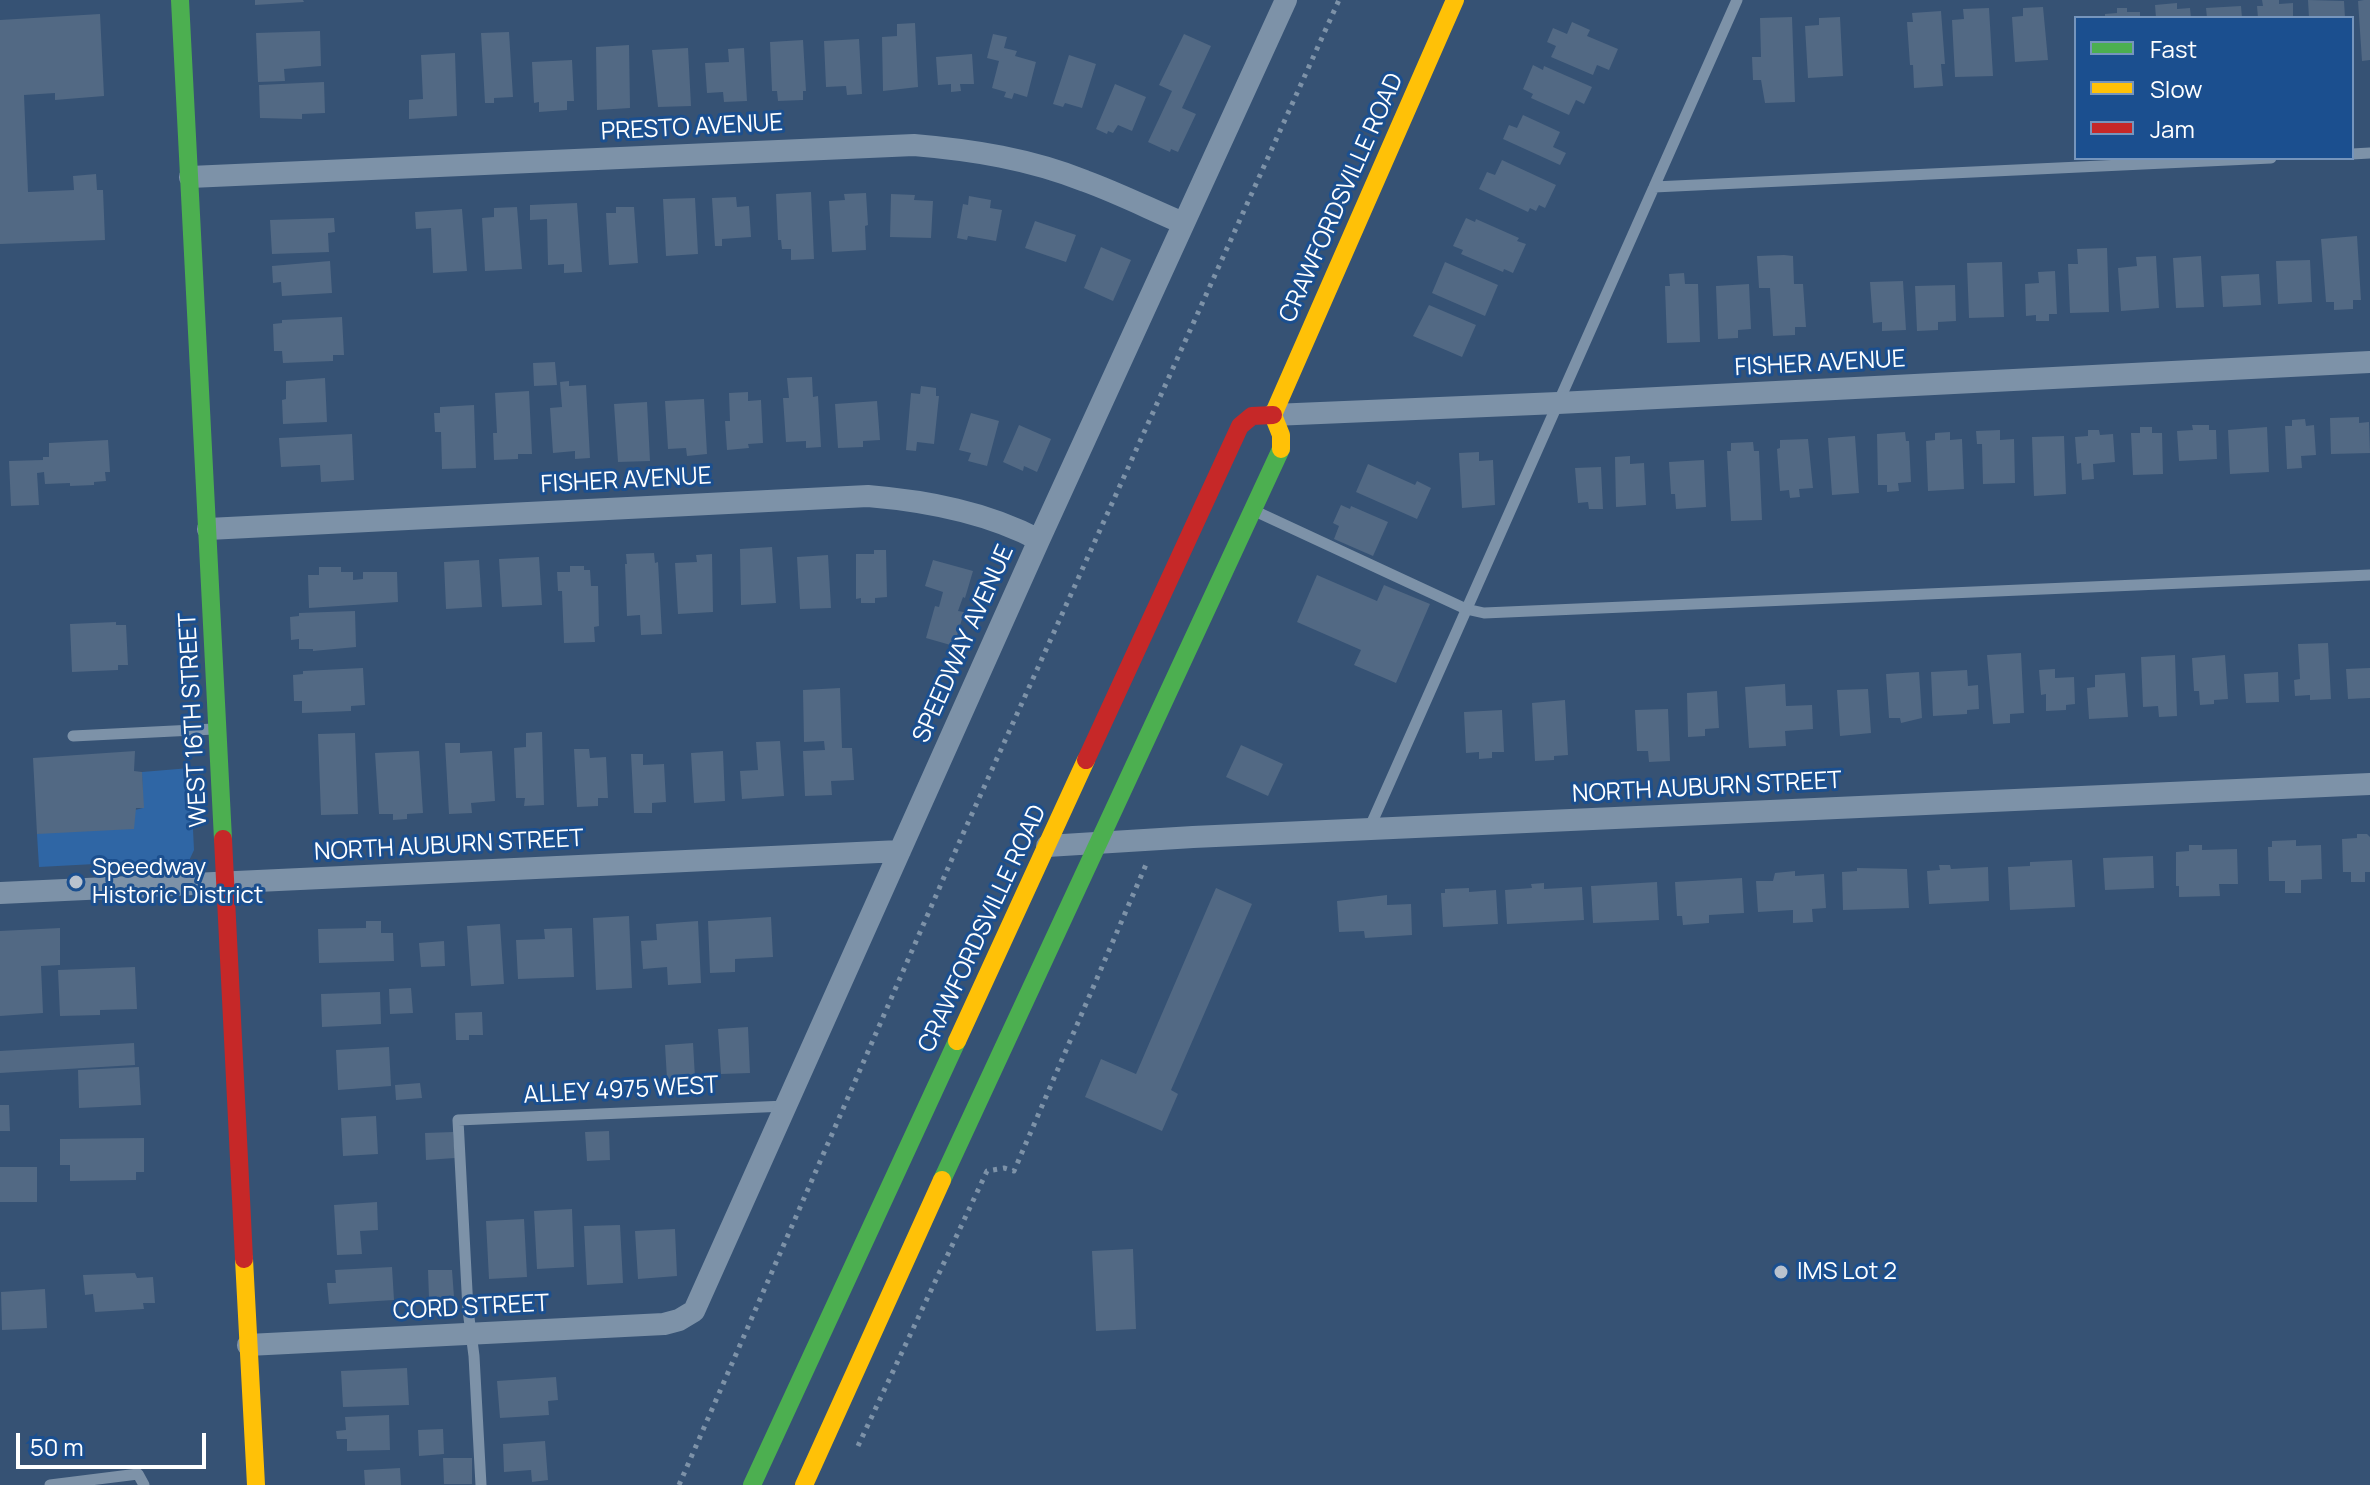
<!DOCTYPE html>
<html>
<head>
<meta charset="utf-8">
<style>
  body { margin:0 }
  #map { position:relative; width:2370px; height:1485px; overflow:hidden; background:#365274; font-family:Manrope,sans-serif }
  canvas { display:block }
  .legend { position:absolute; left:2074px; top:16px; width:280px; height:144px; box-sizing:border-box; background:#1b4f8f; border:2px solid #7695bc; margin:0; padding:10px 14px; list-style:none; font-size:24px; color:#fff }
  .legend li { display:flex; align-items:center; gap:16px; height:40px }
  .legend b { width:40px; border:2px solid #7695bc }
  .scale { position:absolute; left:16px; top:1433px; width:190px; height:36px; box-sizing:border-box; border:4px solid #fff; border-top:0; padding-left:10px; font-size:24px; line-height:28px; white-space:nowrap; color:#fff; -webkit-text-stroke:6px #1b4f8f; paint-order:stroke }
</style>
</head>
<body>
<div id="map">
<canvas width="2370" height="1485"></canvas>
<ul class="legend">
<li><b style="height:10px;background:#4caf50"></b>Fast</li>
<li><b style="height:10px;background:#ffc107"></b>Slow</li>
<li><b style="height:10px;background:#c62828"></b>Jam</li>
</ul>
<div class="scale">50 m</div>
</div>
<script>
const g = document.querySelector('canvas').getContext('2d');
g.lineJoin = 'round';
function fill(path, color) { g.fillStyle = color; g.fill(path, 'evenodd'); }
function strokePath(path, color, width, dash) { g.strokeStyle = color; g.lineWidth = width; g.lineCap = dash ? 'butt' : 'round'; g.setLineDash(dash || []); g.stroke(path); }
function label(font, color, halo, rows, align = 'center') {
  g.font = font + ' Manrope,sans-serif'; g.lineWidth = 6; g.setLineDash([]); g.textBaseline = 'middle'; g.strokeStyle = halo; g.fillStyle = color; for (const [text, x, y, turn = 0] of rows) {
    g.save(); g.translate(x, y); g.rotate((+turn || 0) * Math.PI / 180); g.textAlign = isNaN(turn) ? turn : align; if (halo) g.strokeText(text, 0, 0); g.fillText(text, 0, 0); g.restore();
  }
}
const green = new Path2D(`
  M190,768l4,82 -6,13 -56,-1 -93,5 -2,-33 106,-26 -1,-36z`);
const building = new Path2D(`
  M255,0h48l1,2 -49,3z
  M2262,0h17v4l14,-1v15h-35l-1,-12h6z
  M2308,0l36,1 1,17h-36z
  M2364,0h6v60l-8,1 -4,-60z
  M2177,3v6l13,-1 1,10h-35l-1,-13z
  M2241,6l1,12h-35l-1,-10z
  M2043,7l5,53 -33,2 -3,-45 11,-1v-8z
  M1989,8l4,68 -38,1 -3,-57 12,-1 -1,-10z
  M2117,8h10v4h13v6h-35v-4l12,-1z
  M1941,11l4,53h-4l2,22 -29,2 -1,-23h-3l-3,-43h6l-1,-9z
  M100,14l4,82 -49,4v-7l-31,2 4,97 46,-2 -1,-14 23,-2 1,16h6l2,50 -105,4v-224z
  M1792,17l3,85 -30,1 -4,-23h-8l-1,-23h9l-1,-39z
  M1840,17l3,59 -35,2 -3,-52 14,-1v-7z
  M1572,22l18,8 -3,6 31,13 -9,21 -12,-5 -4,10 -42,-18 5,-11 -9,-4 6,-14 14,6z
  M915,23l3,64 -35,4 -1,-54 15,-1v-12z
  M320,31l1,35 -37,3 1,12 -27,1 -2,-49z
  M509,32l4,65 -19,1v5h-9l-4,-70z
  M993,34l14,3 -3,11 13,3 -2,5 21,6 -9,35 -13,-4 -2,6 -8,-2 2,-5 -14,-4 7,-27 -12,-3z
  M1184,34l27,12 -29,62 14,6 -18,38 -7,-3 -1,3 -22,-10 24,-51 -13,-6z
  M859,39l3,55 -15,1 -1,-9 -20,1 -2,-46z
  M803,40l3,51h-3v9l-25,1 -1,-10h-5l-2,-49z
  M629,45l1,63 -33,2 -1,-63z
  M688,48l3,58 -33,1 -6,-57z
  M744,48l3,53 -23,1 -1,-10 -16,1 -2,-30 24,-1 -1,-13z
  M455,53l2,63 -48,3v-19l14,-1 -2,-44z
  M972,54l2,30h-14l1,7 -10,1v-8l-13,1 -2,-28z
  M1069,55l27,9 -14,44 -17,-5 -2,4 -10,-3z
  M572,60l2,41h-7v9l-28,2v-10l-5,1 -2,-41z
  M1533,65l10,5 1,-4 48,21 -8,17 -8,-4 -7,15 -38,-17 2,-4 -10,-5z
  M324,82l1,31 -23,1v5l-42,-1 -1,-33z
  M1115,84l31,13 -14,34 -14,-6 -5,8 -5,-2 -1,3 -11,-5z
  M1523,115l37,17 -7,15 13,6 -6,12 -57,-26 6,-14 8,3z
  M1502,160l54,25 -11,23 -6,-3 -3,6 -6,-3 -2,4 -49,-23 8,-17 8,3z
  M811,192l3,67 -23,1v-11h-9l-1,-9h-3l-2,-46z
  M866,193l2,32 -3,1 1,24 -34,2 -3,-51 16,-1 -1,-6z
  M891,194l24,1 -1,5 19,1 -2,37 -41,-1z
  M969,196l22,4 -1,8 12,2 -6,31 -28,-5 -1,4 -10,-2 6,-34 5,1z
  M736,197l1,10 12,-1 2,31 -29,2v7h-7l-3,-48z
  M695,198l3,56 -32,2 -3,-57z
  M577,203l5,69 -18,1v-9l-16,1 -1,-46 -17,1v-15z
  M517,207l5,62 -37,2 -3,-53 12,-1v-9z
  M616,207h18l4,56 -29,2 -3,-52h10z
  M462,209l5,62 -34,2 -2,-45 -15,1 -1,-17z
  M334,218l1,14 -7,1 1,19 -57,2 -2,-34z
  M1466,218l9,4 1,-3 43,19 -2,3 9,3 -13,29 -9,-4 -1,3 -42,-18 2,-4 -10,-4z
  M1035,221l41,14 -10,27 -41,-14z
  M2357,236l4,64h-8v9l-19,1v-8h-8l-5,-63z
  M1101,247l30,13 -18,41 -29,-13z
  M2107,248l2,64 -39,1 -2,-49h10l-1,-15z
  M1784,255l9,1 1,28h9l3,43h-11v8l-22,1 -3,-48h-11l-2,-32z
  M2156,256l3,52 -38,3 -3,-43 19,-2 -1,-9z
  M2201,256l3,51 -28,1 -3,-50z
  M2310,260l2,42 -34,2 -2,-43z
  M330,261l2,32 -50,3 -1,-14 -8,1 -1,-17z
  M1445,262l53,23 -13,31 -53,-23z
  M2002,262l2,55 -35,1 -2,-55z
  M2055,271l2,43h-8v7h-13v-6l-10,1 -1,-32 14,-1 -1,-11z
  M1684,273l1,11h13l2,58 -33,1 -2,-57h5l-1,-12z
  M2259,274l2,31 -38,2 -2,-31z
  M1903,281l3,49 -24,1v-9l-9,1 -3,-41z
  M1749,284l2,45 -13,1v8l-20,1 -2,-53z
  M1955,285l1,36 -18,1v8l-21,1 -2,-45z
  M1429,305l47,20 -14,32 -49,-21z
  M342,317l2,38h-11v6l-50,2 -1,-12h-8l-1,-27 9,-1v-3z
  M555,362l2,23 -23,1 -1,-23z
  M812,377l1,20 5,-1 3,51 -15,1v-7l-20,1 -3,-44h6l-2,-20z
  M325,378l2,44 -44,2 -1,-24 4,-1v-18z
  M569,381v5l17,-1 4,73 -15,1v-8l-22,2 -3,-45 12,-1 -2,-25z
  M921,386l15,2v8h3l-5,48 -17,-2 -1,9 -10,-1 5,-57 9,1z
  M529,391l3,63h-14v5l-24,1 -1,-27h4l-2,-40z
  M748,392v9l13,-1 2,43 -15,1 1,4 -22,2 -2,-29h5l-1,-28z
  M704,399l3,55 -20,2 -1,-8 -18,1 -3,-48z
  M877,401l3,39 -17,1v6l-25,1 -3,-44z
  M647,402l3,59 -32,1 -4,-58z
  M474,405l2,63 -34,1 -1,-37h-6l-1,-19h6v-6z
  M971,413l28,8 -12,45 -19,-5 3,-8 -12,-3z
  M2359,417v6l10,-1 1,31 -39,1 -1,-36z
  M2305,419l1,7 8,-1 2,30 -15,1 1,12 -15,1 -2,-43h7v-6z
  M1019,425l32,14 -14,33 -13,-6 -1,5 -20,-9z
  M2192,425h17v5h7l1,29 -38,2 -2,-30 16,-1z
  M2140,427h12v6h10l1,41 -30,1 -2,-42h9z
  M2267,427l2,45 -39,2 -2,-44z
  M2000,430v10l14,-1 1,44 -32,1 -1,-40h-5l-1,-13z
  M2088,430h11l1,5 13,-1 2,28 -22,2 1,15 -12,1 -1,-17 -4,1 -2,-27 13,-1z
  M1905,432l1,9h3l2,41 -13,1 1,8 -12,1v-7h-9l-1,-51z
  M1950,432v8l12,-1 2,50 -36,2 -2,-50 9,-1v-7z
  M352,434l2,46 -33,2 -1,-17 -39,2 -2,-29z
  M1855,436l4,57 -27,2 -4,-57z
  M2064,436l2,58 -32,2 -2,-59z
  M1808,439l5,49 -14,1 1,8 -10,1 -1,-8 -9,1 -3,-42 3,-1v-8z
  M108,440l2,32h-5l1,9 -12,1v3l-24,1v-3l-25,1 -1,-12 -7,1 2,32 -28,1 -2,-45 34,-1v-3h6v-14z
  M1753,442l1,9h5l3,69 -31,1 -4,-70h4v-8z
  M1479,452v9l14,-1 2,45 -33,3 -3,-55z
  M1630,456v8l14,-1 2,42 -30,2 -1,-50z
  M1704,460l2,47 -30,2 -1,-15h-4l-2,-32z
  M1368,464l47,21 2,-4 14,7 -14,31 -61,-27z
  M1601,467l2,42h-14l-1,-7 -10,1 -3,-35z
  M1341,505l9,4 1,-3 37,16 -15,34 -39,-17 5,-13 -6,-3z
  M772,547l4,56 -35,2 -1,-56z
  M874,550h12l1,47 -12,1v5h-14v-5l-5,1v-45h18z
  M654,553l1,10 3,-1 4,72 -21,1 -1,-20 -13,1 -2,-52h2l-1,-10z
  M712,554l1,58 -35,2 -3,-51 22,-1 -1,-7z
  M828,555l3,53 -31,1 -3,-52z
  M539,557l3,48 -40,2 -3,-48z
  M479,560l3,47 -36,2 -2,-47z
  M933,560l40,11 -8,27 -2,-1 -5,14 6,1 -10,34 -28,-8 9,-32 4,1 4,-15 -18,-6z
  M570,566h14v4h6l1,16h7l1,40 -5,1 1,15 -31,1 -2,-52h-4l-1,-19h13z
  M319,567h22v5h12v8l10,-1v-7h34l1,30 -89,6 -1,-33h11z
  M1317,575l60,26 7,-16 46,19 -34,79 -42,-18 7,-15 -64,-28z
  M355,611l1,36 -43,4v-2h-14v-10l-8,1 -1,-23 9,-1v-3z
  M116,622v3h10l2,40h-10v5l-46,2 -2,-48z
  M2328,643l3,56 -21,1v-5l-15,1 -1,-16 6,-1 -2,-35z
  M2021,653l3,60 -14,1v9l-17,1 -6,-69z
  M2175,655l2,61 -18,1 -1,-11 -15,1 -2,-50z
  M2225,655l3,44 -14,1v4l-14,1 -1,-14h-5l-2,-33z
  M363,668l2,37 -14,1v5l-49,2v-12h-8l-1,-26 10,-1v-3z
  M2370,668v30l-22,1 -2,-30z
  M2055,669v9l19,-1 1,27 -9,1v5l-20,1v-17l-5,1 -2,-25z
  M1967,670l1,16 10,-1 1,24 -12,1v4l-34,2 -2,-44z
  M1919,672l3,46 -21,5 -1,-5h-11l-3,-44z
  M2278,672l1,30 -33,1 -2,-29z
  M2125,673l3,44 -39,2 -2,-31 8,-1v-12z
  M1785,684l1,22 26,-1 1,24 -28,2 1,15 -37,2 -4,-61z
  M840,688l2,60h10l2,32 -23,1 1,14 -27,1 -2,-45 22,-1 -1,-9 -20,1 -1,-52z
  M1868,689l3,44 -31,3 -3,-46z
  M1717,691l2,37 -14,1v7l-17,1 -1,-44z
  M1565,700l3,55 -14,1v4l-19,1 -3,-58z
  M1668,709l2,52 -21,1 -1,-11h-11l-2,-41z
  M1502,710l2,42h-12v6l-13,1v-7l-13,1 -2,-41z
  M542,732l2,73 -20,1 1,-8h-9l-2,-50 12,-1v-14z
  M355,733l3,81 -37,1 -3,-81z
  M780,741l4,55 -42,3 -2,-28 18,-1 -2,-28z
  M445,743h15v10l32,-2 3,50 -24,2 1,10 -23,1z
  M1241,745l42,19 -15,32 -42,-19z
  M574,749h15l1,9 16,-1 2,41h-10v8l-21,1z
  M135,751l-1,20 8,1 2,36h-8l-2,21 -97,5 -4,-76z
  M419,751l4,62 -16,1v5l-14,1v-6h-14l-4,-61z
  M723,751l2,50 -31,2 -3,-50z
  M631,754h12v11l21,-1 2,38 -14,1v10h-18z
  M2357,834h10l3,3v35h-5v10h-14v-10h-8l-1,-33 15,-1z
  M2296,840v6l25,-1 1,34 -21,1v13h-16v-12h-16l-1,-34h4v-6z
  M2189,845h13v5l35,-1 1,35h-19l1,12 -41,1v-11h-3v-34l13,-1z
  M2153,856l1,32 -49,2 -2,-32z
  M2072,860l3,47 -65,3 -2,-43 22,-1v-4z
  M1939,865h11l1,4 37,-2 1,34 -60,3 -2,-33 13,-1z
  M1857,868l50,1 2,39 -66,2 -1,-38 15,-1z
  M1795,871v5l29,-2 2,34 -14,1 1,13 -20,1v-13l-35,2 -2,-31h17l2,-8z
  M1742,878l2,35 -35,2v8l-26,2 -1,-9h-5l-2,-34z
  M1657,882l2,38 -66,3 -2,-37z
  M1544,883v6l38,-2 2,33 -77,4 -2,-34 27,-2 -1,-4z
  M1216,888l36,16 -81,186 7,4 -16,37 -77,-34 16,-38 35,15z
  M1469,888v4l27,-2 2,34 -55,3 -2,-34h4v-4z
  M1387,895v10l24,-1 1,31 -47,3 -1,-7 -25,1 -2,-31z
  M629,916l3,72 -36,2 -3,-72z
  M771,917l2,40 -38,2v13l-25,1 -2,-52z
  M366,921h15v12h12l1,28 -75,2 -1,-34 48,-1z
  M698,921l3,62 -33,2 -1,-18 -24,2 -2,-28 16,-1 -1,-16z
  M500,924l4,60 -33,2 -4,-60z
  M60,928v37l-19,1 2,47 -43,3v-85z
  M572,928l2,49 -56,2 -2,-39 29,-1 -1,-10z
  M444,941l1,25 -24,1 -2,-24z
  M135,967l2,42 -37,1v5l-40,1 -2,-46z
  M411,988l2,25 -23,1 -1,-25z
  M380,992l1,32 -59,3 -1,-33z
  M482,1012l1,23h-14v5h-13l-1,-27z
  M748,1027l2,46 -29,1 -3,-45z
  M134,1043l1,22 -135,8v-22z
  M693,1043l2,35 -28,1 -2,-34z
  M389,1047l2,39 -53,4 -2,-40z
  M139,1067l2,38 -62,3 -1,-38z
  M420,1083l2,15 -26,2 -1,-15z
  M0,1105h9l1,26h-10z
  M376,1116l2,38 -35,2 -2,-38z
  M609,1131l1,29 -23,1 -2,-29z
  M453,1132l2,26 -29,2 -1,-27z
  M144,1138v34h-8v8l-66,1v-16h-10v-26z
  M0,1167h37v35h-37z
  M377,1202l1,28 -18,1 2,23 -25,1 -3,-50z
  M572,1209l2,58 -37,2 -3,-58z
  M524,1219l3,58 -38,2 -3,-58z
  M620,1225l3,58 -36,2 -3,-59z
  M675,1229l2,47 -39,3 -3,-48z
  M1133,1249l3,80 -40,2 -4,-80z
  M392,1267l2,33 -65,4 -2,-21h9l-1,-13z
  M428,1270h24l2,27 -25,1z
  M135,1273l2,5 16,-1 2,26h-12l1,6 -49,3 -2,-18 -8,1 -2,-20z
  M45,1289l2,39 -45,2 -1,-38z
  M407,1368l2,37 -66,2 -2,-36z
  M556,1377l2,23 -10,1 1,14 -49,3 -3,-37z
  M389,1415l1,35 -43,1v-12h-10l-1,-8 10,-1 -1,-13z
  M443,1429l1,25 -25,2 -1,-26z
  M545,1441l3,39 -16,2 -1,-12 -27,2 -1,-28z
  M443,1458h29v26h-28z
  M400,1468l1,17h-36l-1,-15z`);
const path = new Path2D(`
  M858,1446l129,-275 17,-3 10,3 134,-311
  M679,1485l283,-649 377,-836`);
const lane = new Path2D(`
  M2352,154l18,-1
  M1654,187l617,-29
  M1257,512l209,97 18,4 886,-38
  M73,736l141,-7
  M1369,829l368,-829
  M50,1485l88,-11 6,11
  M481,1485l-7,-129 -6,-46 -10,-190 328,-14`);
const street = new Path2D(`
  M190,177l724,-32c59,5 116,14 171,36 33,12 65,28 98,42
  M1273,415l285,-12 812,-41
  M208,529l660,-33c59,5 119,16 171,44
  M1047,846l146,-9 1177,-53
  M0,893l900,-42
  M248,1345l416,-21 15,-4 15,-9 345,-771 247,-540`);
const fast = new Path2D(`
  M180,0l43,839
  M942,1180l339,-731
  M752,1485l205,-444`);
const slow = new Path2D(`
  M1281,449v-14l-8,-20 182,-415
  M957,1041l129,-281
  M244,1259l12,226
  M804,1485l138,-305`);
const jam = new Path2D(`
  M1086,760l154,-334 12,-10 21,-1
  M223,839l21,420`);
const markers = [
  [76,882,8,"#b9c2ce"],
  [1781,1272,8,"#b9c2ce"]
];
const streetNames = [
  ["PRESTO AVENUE",692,128,-3],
  ["CRAWFORDSVILLE ROAD",1342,198,-66],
  ["FISHER AVENUE",1820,364,-3],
  ["FISHER AVENUE",626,481,-3],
  ["SPEEDWAY AVENUE",964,644,-66],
  ["WEST 16TH STREET",194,720,-93],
  ["NORTH AUBURN STREET",1707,788,-3],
  ["NORTH AUBURN STREET",449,846,-3],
  ["CRAWFORDSVILLE ROAD",983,929,-65],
  ["ALLEY 4975 WEST",621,1091,-3],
  ["CORD STREET",471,1308,-3]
];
const poiNames = [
  ["Speedway",92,868],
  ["Historic District",92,896],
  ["IMS Lot 2",1797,1272]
];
fill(green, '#2f66a5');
fill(building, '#526984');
strokePath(path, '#7d92a8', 5, [4, 6]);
strokePath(lane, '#7d92a8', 11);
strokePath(street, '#7d92a8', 22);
strokePath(fast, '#4caf50', 18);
strokePath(slow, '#ffc107', 18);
strokePath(jam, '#c62828', 18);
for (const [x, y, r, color] of markers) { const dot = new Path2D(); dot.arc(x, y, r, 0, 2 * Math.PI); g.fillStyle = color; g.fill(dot); strokePath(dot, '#1b4f8f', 3); }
label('24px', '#fff', '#1b4f8f', streetNames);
label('24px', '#fff', '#1b4f8f', poiNames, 'left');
</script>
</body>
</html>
